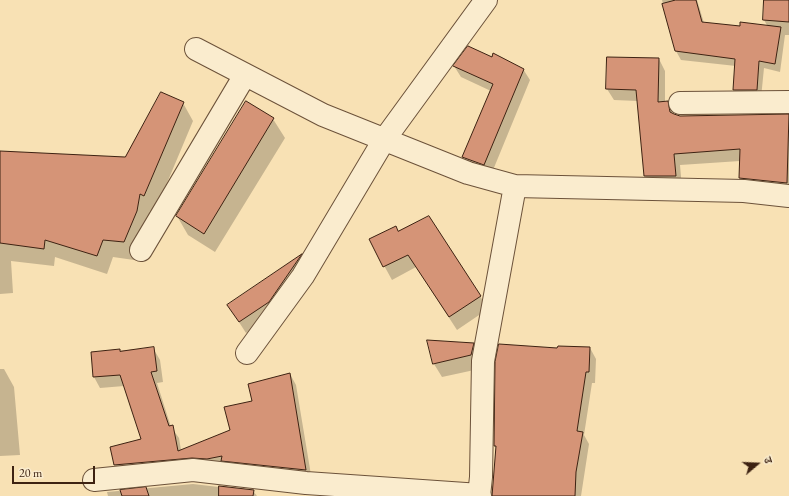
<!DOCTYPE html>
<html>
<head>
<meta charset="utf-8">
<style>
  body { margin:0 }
  #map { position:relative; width:789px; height:496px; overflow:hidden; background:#f8e1b4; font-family:"EB Garamond","Noto Serif Devanagari",serif }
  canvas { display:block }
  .north { position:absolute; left:737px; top:444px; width:40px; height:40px; -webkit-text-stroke:3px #faecce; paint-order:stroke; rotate:71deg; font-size:11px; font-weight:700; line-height:16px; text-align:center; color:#3d2212 }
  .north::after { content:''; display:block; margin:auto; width:14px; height:18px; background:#3d2212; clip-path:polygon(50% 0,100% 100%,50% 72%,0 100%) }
  .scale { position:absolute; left:12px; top:466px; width:83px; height:18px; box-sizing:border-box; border:2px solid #3d2212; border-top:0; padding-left:5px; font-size:12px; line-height:14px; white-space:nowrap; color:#3d2212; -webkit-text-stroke:3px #faecce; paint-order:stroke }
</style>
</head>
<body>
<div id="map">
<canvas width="789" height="496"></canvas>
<div class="north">उ</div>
<div class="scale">20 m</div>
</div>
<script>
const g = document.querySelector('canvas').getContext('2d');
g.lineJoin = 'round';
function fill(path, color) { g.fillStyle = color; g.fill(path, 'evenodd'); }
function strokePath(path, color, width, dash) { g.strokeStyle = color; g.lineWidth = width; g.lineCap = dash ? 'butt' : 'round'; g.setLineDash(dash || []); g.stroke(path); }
const shadow = new Path2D(`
  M662,0h35l7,23 37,4h27l-4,-7 1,-20h24v35h-4l-5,37 -16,-4 -3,30h-22l-5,-8 2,-24 -55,-6 -5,-9z
  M492,58l31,11 7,11 -39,95 -21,-7 -6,-11 27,-66 -30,-14 -7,-11z
  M659,59l6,12v31h2l7,13 6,1 109,-1v79l-43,-4 -6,-12v-17l-60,4 2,23h-30l-7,-12 -7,-75 -24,-1 -7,-11z
  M246,102l27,17 12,19 -70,114 -27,-17 -11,-19z
  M183,103l10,18 -39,93 -4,-3 -3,19 -13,30 -21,-3 -6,17 -52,-17 -1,9 -43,-5 2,32 -13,1v-142l126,6z
  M398,232l82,64 8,13 -31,21 -41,-63 -24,13 -22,-40z
  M301,255l7,11 -33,48 -29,19 -18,-28z
  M473,344l8,14 -2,11 -37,8 -8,-13z
  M153,348l7,12 3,22 -6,1 14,44 8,11 2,12 50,-19 22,-29 37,-28 6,11 16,96 -190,-5 -7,-11 -4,-17 31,-8 -18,-54 -24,2 -6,-11 27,-25z
  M590,348l6,11 -1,24h-3l-8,52 5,9 -8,52h-88l3,-48 -1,-2 63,-97z
  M0,369h4l10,18 6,68 -20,1z
  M193,484l60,7 4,5h-149l-1,-4z`);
const building = new Path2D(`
  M676,0h20l6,22 38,4v-4l41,5 -6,37 -16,-3 -2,29h-24l2,-31 -60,-8 -13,-47z
  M764,0h25v22l-26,-2z
  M468,46l24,11 1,-4 31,16 -40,96 -22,-8 31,-73 -40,-18z
  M607,57l52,1 -1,44 10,-1 2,11 4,2 6,2 109,-2 -2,69 -48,-5 1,-29 -66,5 2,22h-32l-8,-86 -30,-1z
  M161,92l23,10 -40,94 -4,-2 -3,17 -13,31 -21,-2 -6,16 -52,-16 -1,9 -44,-6v-92l125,6z
  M246,101l28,17 -70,116 -28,-18z
  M429,216l52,80 -32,21 -41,-62 -25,12 -14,-28 27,-13 2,5z
  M302,254l-33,48 -30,20 -12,-17z
  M427,340l47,3 -3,12 -38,9z
  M499,344l58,4 1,-2 32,1 -1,25h-3l-9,59 6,1 -7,40 -1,24h-83l4,-50h-2l1,-84z
  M154,347l3,24 -6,1 18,54 4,-1 5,26 52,-21 -6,-23 28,-6 -4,-17 42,-11 16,97 -85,-9 1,-5 -15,3 -15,-1 -78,7 -4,-18 31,-8 -21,-64 -27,2 -2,-25 29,-3v2z
  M219,486l35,4 -1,6h-34z
  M146,487l3,9h-27l-2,-6z`);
const minor = new Path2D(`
  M196,49l127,66 145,58 47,13 229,5 45,5
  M680,103l109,-1
  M141,250l104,-175
  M247,353l56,-77 81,-136 102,-140
  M94,480l99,-10 113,13 174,12
  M479,496l2,-19 2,-116 32,-175`);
fill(shadow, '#0003');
fill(building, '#d59477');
strokePath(building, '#3d2212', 1);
strokePath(minor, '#6c523a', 24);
strokePath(minor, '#faecce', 22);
</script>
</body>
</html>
